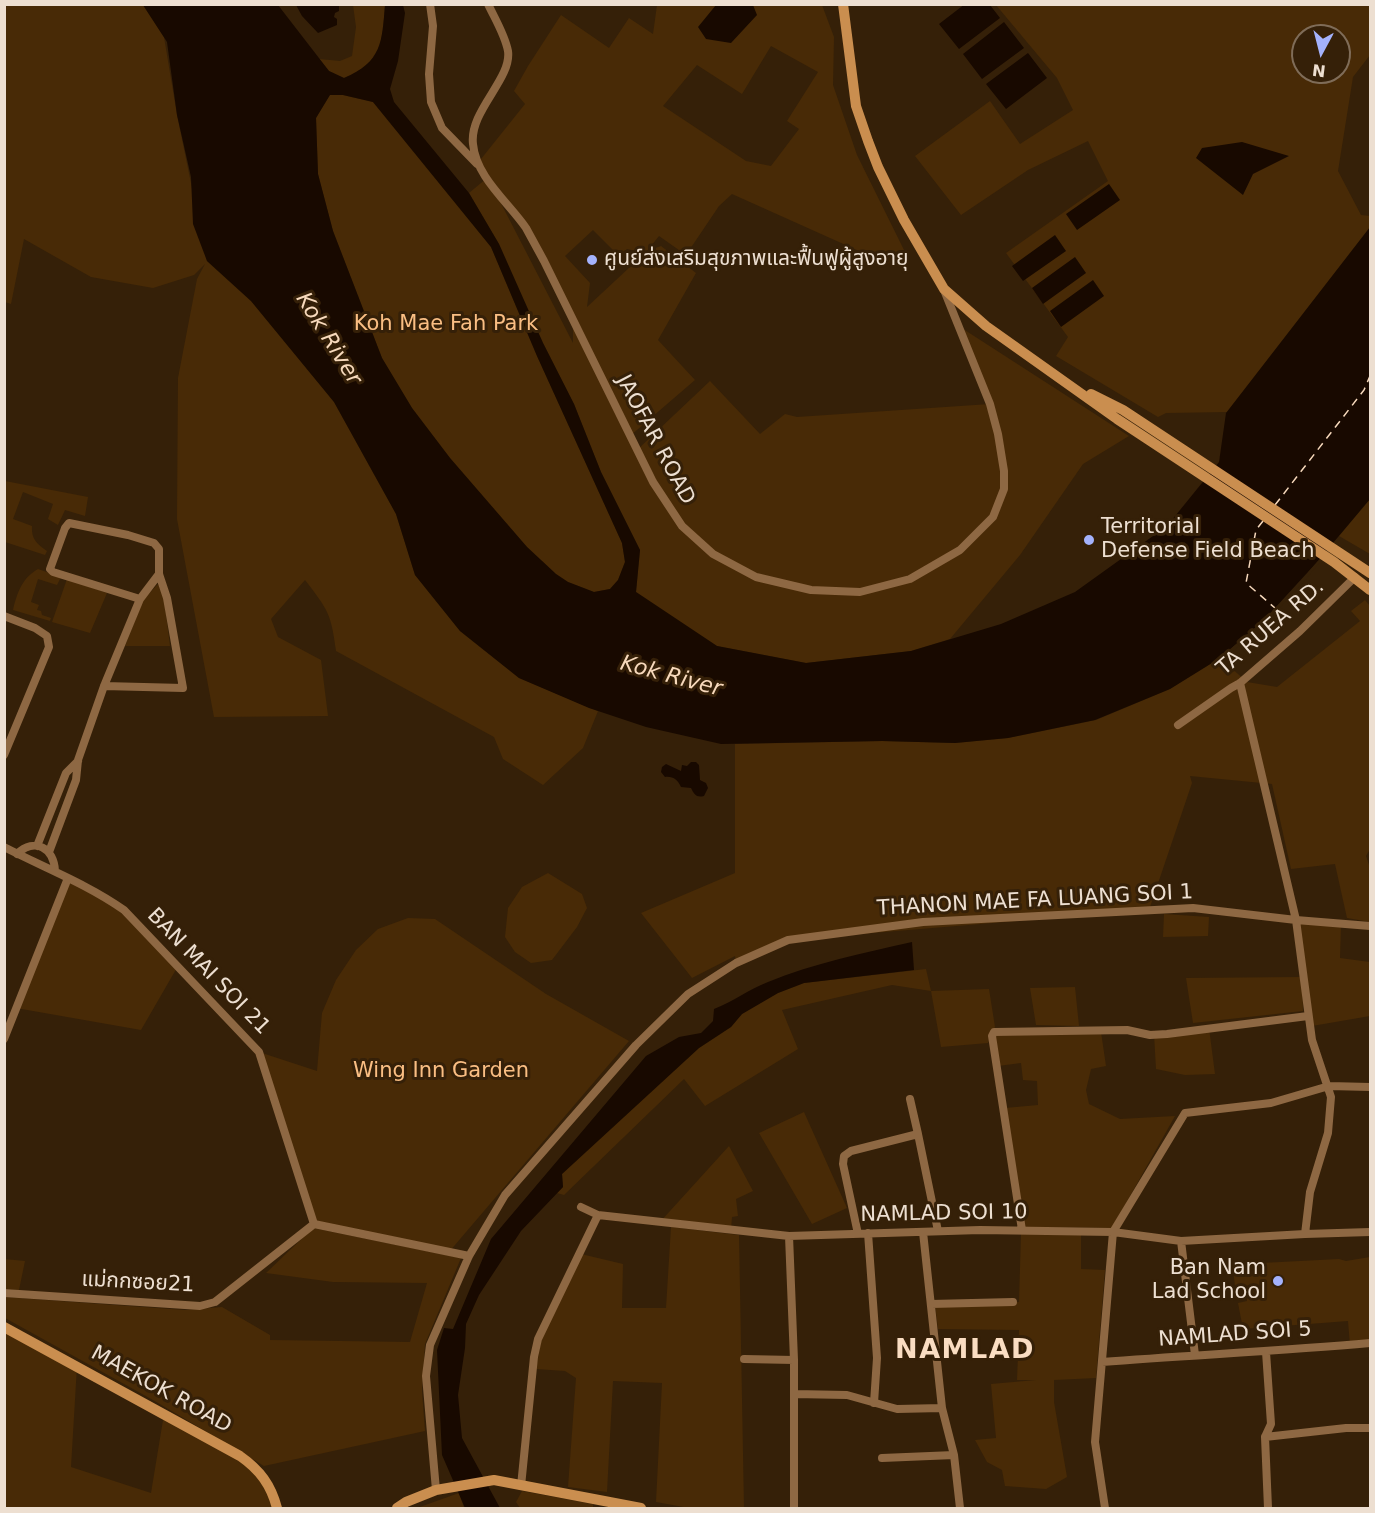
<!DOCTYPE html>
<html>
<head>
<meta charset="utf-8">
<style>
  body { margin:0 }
  #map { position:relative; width:1375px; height:1513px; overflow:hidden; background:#352008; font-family:"DejaVu Sans",sans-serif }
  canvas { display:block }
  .frame { position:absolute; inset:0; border:6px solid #eddfd1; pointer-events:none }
  .north { position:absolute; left:1291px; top:24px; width:60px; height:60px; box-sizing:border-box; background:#352008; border:2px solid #7f6c58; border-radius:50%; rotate:187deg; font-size:16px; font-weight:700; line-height:24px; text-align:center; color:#eddfd1 }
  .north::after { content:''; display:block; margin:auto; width:21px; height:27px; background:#a4b2fc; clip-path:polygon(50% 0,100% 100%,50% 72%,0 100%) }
</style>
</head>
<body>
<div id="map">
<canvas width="1375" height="1513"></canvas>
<div class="frame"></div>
<div class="north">N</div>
</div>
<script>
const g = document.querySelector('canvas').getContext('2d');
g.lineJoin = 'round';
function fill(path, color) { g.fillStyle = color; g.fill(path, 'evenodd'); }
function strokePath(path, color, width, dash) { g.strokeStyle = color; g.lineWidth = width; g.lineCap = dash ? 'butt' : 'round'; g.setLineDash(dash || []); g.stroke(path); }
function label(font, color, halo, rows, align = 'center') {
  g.font = font + ' "DejaVu Sans","Noto Sans Thai",sans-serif'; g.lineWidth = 6; g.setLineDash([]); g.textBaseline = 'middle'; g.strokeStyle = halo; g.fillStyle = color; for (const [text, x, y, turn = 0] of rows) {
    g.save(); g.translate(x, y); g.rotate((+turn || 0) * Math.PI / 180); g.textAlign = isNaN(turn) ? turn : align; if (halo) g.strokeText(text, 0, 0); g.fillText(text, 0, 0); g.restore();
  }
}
const green = new Path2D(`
  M5,5h138l21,32 13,78 30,146 44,40 83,101 62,112 19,61 45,56 59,47 79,33 -15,37 -40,37 -40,-26 -9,-22 -158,-86c-5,-38 -8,-41 -31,-71l-34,39 7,18 43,23 7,56 -114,1 -37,-198 1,-141 19,-99 8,-15 -11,11 -41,13 -62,-11 -67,-38 -13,65 -6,-2z
  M353,5h32c-3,37 -3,57 -41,73l-15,-7 -10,-12 21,2 12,-5 4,-29z
  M657,5h165l12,32 -1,48 24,70 47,95 -16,14 -156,-70 -13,12 -33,49 -27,-19 -12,15 14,-5 35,27 -38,67 37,40 -65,56 7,14 73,-69 50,53 25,-20 12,3 193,-13 -33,-79 172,111 -46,28 -63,91 -70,84 -39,12 -105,12 -89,-17 -81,-54 4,-42 -39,-78 -27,-68 -31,-61 -44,-99 -30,-51 18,-15 -10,-14 48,-60 -11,-13 14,-25 33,-51 48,33 20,-30 24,16zM771,46l47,26 -31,49 12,8 -28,37 -25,-5 -83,-55 34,-41 45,29zM490,182l36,47 47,91v23zM593,230l26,26 8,-7 18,4 -58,54 3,-24 -25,-27z
  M996,5h374v50l-17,22 -15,94 23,44 9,1v14l-57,128 -117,133 23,-29 9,-50 -62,1 -8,4 -102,-61 12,-19 -62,-84 102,-72 -20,-40 -60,29 -67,45 -46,-59 75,-55 30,43 53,-34 -16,-32zM1303,36h36v36h-36z
  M330,94l13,1 30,7 118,145 46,109 85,187 3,19 -7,18 -8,9 -16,3 -26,-10 -12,-8 -29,-27 -77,-89 -38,-50 -30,-50 -49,-127 -15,-57 -2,-56z
  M5,481l83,16 -3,19 -20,-6 -7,15 -10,-6 5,-15 -30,-12 -10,27 19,7c-1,13 5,18 15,25l-2,4 -40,-13z
  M1370,499v55l-31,-18z
  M38,569l23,8 -4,8 -19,-6 -7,23 8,3 -2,5 4,1 1,4 9,3 -1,3 -37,-11c4,-17 9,-32 25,-41z
  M67,579l40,14 -17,40 -38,-11z
  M158,584l6,14 6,48h-45l18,-46z
  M1365,600l5,6v243l-4,7 4,12v54l-23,-4 -12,-54 -44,5 -19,-85 -82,-8 2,7 -43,127 -361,30 -52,23 -1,-7 -43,22 -51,-65 94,-40v-129l147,-3 73,2 53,-5 88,-18 74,-31 50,-31 27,24 30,5 83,-66 -9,-10z
  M548,873l34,21 5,14 -10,19 -25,33 -21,3 -16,-11 -10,-15 3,-29 14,-21z
  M68,878l35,18 75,70 -37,64 -125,-22z
  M1164,914l45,3 -1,19 -45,1z
  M408,918l27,1 111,75 83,47 -180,211 -135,-28 -55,-172 58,19 5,-58 14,-33 20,-30 22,-21z
  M1296,920l45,3 -1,35 30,4v54l-58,10z
  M926,969l5,22 58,-2 6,38 -7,16 -47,4 -10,-56 -39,-6 -110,25 16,39 -93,57 -21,-27 -120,116 -7,-2 6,-6 -1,-13 137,-126 32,-21 11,-13 36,-21 26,-10z
  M1302,977l1,34 -110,12 -7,-45z
  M1075,987l4,39 -43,-1 -6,-37z
  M1209,1028l6,46 -30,1 -29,-6 -2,-35z
  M1101,1032l5,34 -15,3 -5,21 3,14 31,15 55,-3 -63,112 -88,-1 -19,-119 33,-3 -1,-24 -14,-1 -2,-17 -23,3 -4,-30z
  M804,1112l43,96 -35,16 -53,-91z
  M729,1146l24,45 -17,8 2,17 -6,1 -1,12 -71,-7z
  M671,1227l68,8 5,273h-55l-33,-6 6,-119 -49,-2 -6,111 -39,-5 8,-109 -11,-7 -29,-2 6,-33 39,-82 42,10 -1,44h44z
  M313,1228l148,30 -36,86 -3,47 3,40 -161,35 -111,-66 -148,-82 -1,-21 181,13 37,-3 48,28v5l140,2 17,-59 -94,-1 -67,-9z
  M1021,1234l60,1v34l24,1 -9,108 -42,2v22l13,75 -21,12 -41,-3 -3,-16 -15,-8 -12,-22 21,-2 -5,-54 45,-4h-19l2,-50 -81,-1 -3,-25 84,-2z
  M1370,1257v86l-20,2 -2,-24 -105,8 -5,-26 9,-2 -2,-15h-10l-2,-17 9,-5 97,-5 7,2z
  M4,1259l21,2 -6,29 -14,-1z
  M4,1327l73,39 -6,101 80,26 13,-79 80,45 29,36 4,13h-272z
  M522,1491l71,13v4h-73l-4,-6z
  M459,1493l5,15h-47z`);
const water = new Path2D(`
  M965,4l25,1 10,13 -41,31 -20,-25z
  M143,5h135l51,66 15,7c38,-16 38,-36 41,-73h18l2,8 -7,48 -8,28 4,13 75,91 30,51 44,99 31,61 27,68 39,78 -4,42 81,54 89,17 105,-12 90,-27 74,-32 92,-66 52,-64 7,-49 144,-186v272l-69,82 -37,39 -44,38 -50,31 -75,31 -87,18 -53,5 -73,-2 -161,3 -75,-17 -57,-19 -70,-30 -59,-47 -45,-56 -19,-61 -62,-112 -83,-101 -44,-40 -14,-37 -2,-47 -14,-62 -10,-73zM330,95h13l30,7 118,145 46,109 85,187 3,19 -7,18 -8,9 -16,3 -26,-10 -12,-8 -29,-27 -77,-89 -38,-50 -30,-50 -49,-127 -15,-57 -2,-56z
  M296,5h43v6l-4,2 -1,4 3,2v6l-19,8 -16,-17z
  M716,5h37l4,10 -26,28 -25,-4 -8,-12z
  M1004,22l20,26 -42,31 -19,-25z
  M1028,53l19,25 -41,31 -20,-25z
  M1242,142l47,14 -36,18 -10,21 -47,-37 6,-10z
  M1109,184l11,16 -43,30 -11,-16z
  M1055,235l11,16 -43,30 -11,-15z
  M1075,257l11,16 -43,31 -11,-16z
  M1093,280l11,16 -43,31 -11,-16z
  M691,762h5l3,3 1,15 6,3 2,5 -4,8c-8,2 -10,-2 -13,-8l-10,-1c-3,-7 -8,-11 -16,-10l-4,-5 1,-5 4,-3 15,7 1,-6 5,1z
  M912,942l2,28 -110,13 -26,10 -36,21 -11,13 -32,21 -137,126 1,13 -42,44 -42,64 -13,29 -1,24 -7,47 4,43 38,70h-35l-23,-53 -5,-105 7,-22 9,1 38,-90 155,-183 33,-19 22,-4 12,-12 1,-12c19,-7 35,-20 54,-27 46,-19 96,-29 144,-40z`);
const pier = new Path2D(`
  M1318,561l2,1 -17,21 -37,39 -43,38 -3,-2 44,-38z`);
const ferry = new Path2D(`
  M1275,505l89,-115 6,-14
  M1263,521l-7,9 -10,53 29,25`);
const street = new Path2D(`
  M430,4l3,22 -4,48 2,28 11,26 35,36
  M488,4c7,15 17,31 20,47 4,28 -39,60 -35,93 3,33 35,58 53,84 6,11 12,22 18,33l109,221 29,44 31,28 43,23 55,13 49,2 50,-13 50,-29 33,-33 11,-28v-18l-6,-37 -8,-30 -46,-114
  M4,616l31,12 12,8 2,11 -45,108
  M1240,683l56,237 16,120 19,57 -3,36 -18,59 -5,42
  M104,686l79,2 -16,-90 -8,-24v-25l-5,-6 -26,-8 -59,-12 -4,5 -15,41 3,3 87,27
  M1178,725l53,-37 9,-5 60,-52 55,-54
  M37,846l29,-73 12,-12
  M4,847c41,21 83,37 120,63l135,142 55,172
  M49,852l27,-72 2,-20 26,-74 36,-87 19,-25
  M17,854c18,-17 37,-6 38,17
  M4,1039l64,-161
  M910,1099l8,35
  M581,1207l17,8 191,21
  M314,1224l155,32
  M1022,1230l-30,-194 2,-4 133,-2 23,5 17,-1 141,-18
  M923,1232l19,176 12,47 6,53
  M868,1233l9,125 -3,45
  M858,1234l-15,-70 1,-8 7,-5 67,-17 20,97
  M1181,1241l14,114
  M4,1293l196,13 15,-4 99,-78
  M931,1304l82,-2
  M1266,1352l5,72 -6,13 3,71
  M744,1359l50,1
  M1102,1362c90,-7 179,-11 268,-19
  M794,1394l53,1 50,14 45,-1
  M1265,1437l81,-9h24
  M882,1458l72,-3
  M521,1486l13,-129 4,-18 60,-124
  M436,1490l-10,-114 4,-31 39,-89 36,-61 131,-150 52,-51 48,-31 52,-23 135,-18 270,-14 103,12 74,6
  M794,1508v-148l-5,-124 191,-6 133,2 68,9 124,-7 65,-2
  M1105,1508l-10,-66 18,-210 72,-119 86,-10 58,-17 41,1`);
const secondary = new Path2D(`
  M843,4l13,102 12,35 10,26 26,53 40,69 42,37 131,93 217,143 36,28
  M1091,394l32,16 247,163
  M4,1327l236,129c20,14 31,29 37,52
  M397,1508l9,-6 30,-12 58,-10 147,28`);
const markers = [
  [592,260,6,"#a4b2fc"],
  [1089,540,6,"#a4b2fc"],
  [1278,1281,6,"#a4b2fc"]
];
const poiNames = [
  ["ศูนย์ส่งเสริมสุขภาพและฟื้นฟูผู้สูงอายุ",604,260],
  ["Territorial",1101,528],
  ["Defense Field Beach",1101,552],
  ["Ban Nam",1266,1269,"right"],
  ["Lad School",1266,1293,"right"]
];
const parkNames = [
  ["Koh Mae Fah Park",446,325],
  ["Wing Inn Garden",441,1072]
];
const streetNames = [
  ["JAOFAR ROAD",655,440,62],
  ["TA RUEA RD.",1271,628,-41],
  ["THANON MAE FA LUANG SOI 1",1035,901,-3],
  ["BAN MAI SOI 21",208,972,46],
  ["NAMLAD SOI 10",944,1214,-1],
  ["แม่กกซอย21",138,1283,3],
  ["NAMLAD SOI 5",1235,1335,-4],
  ["MAEKOK ROAD",161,1390,29]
];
const waterNames = [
  ["Kok River",328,339,58],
  ["Kok River",671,677,15]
];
const districtNames = [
  ["NAMLAD",965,1351]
];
fill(green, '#482a06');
fill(water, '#180900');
fill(pier, '#352008');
strokePath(ferry, '#f7d9bc', 1.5, [8, 6]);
strokePath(street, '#8e6843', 8);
strokePath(secondary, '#ca8e4f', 10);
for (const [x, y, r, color] of markers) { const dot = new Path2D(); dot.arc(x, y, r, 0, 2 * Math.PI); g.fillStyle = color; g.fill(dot); strokePath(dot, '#352008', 2); }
label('21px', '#eddfd1', '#352008', poiNames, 'left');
label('21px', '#fabe83', '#352008', parkNames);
label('21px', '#eddfd1', '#352008', streetNames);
label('italic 22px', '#f7d9bc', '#352008', waterNames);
g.letterSpacing = '1.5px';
label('bold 27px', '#faddc2', '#352008', districtNames);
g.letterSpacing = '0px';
</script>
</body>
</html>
